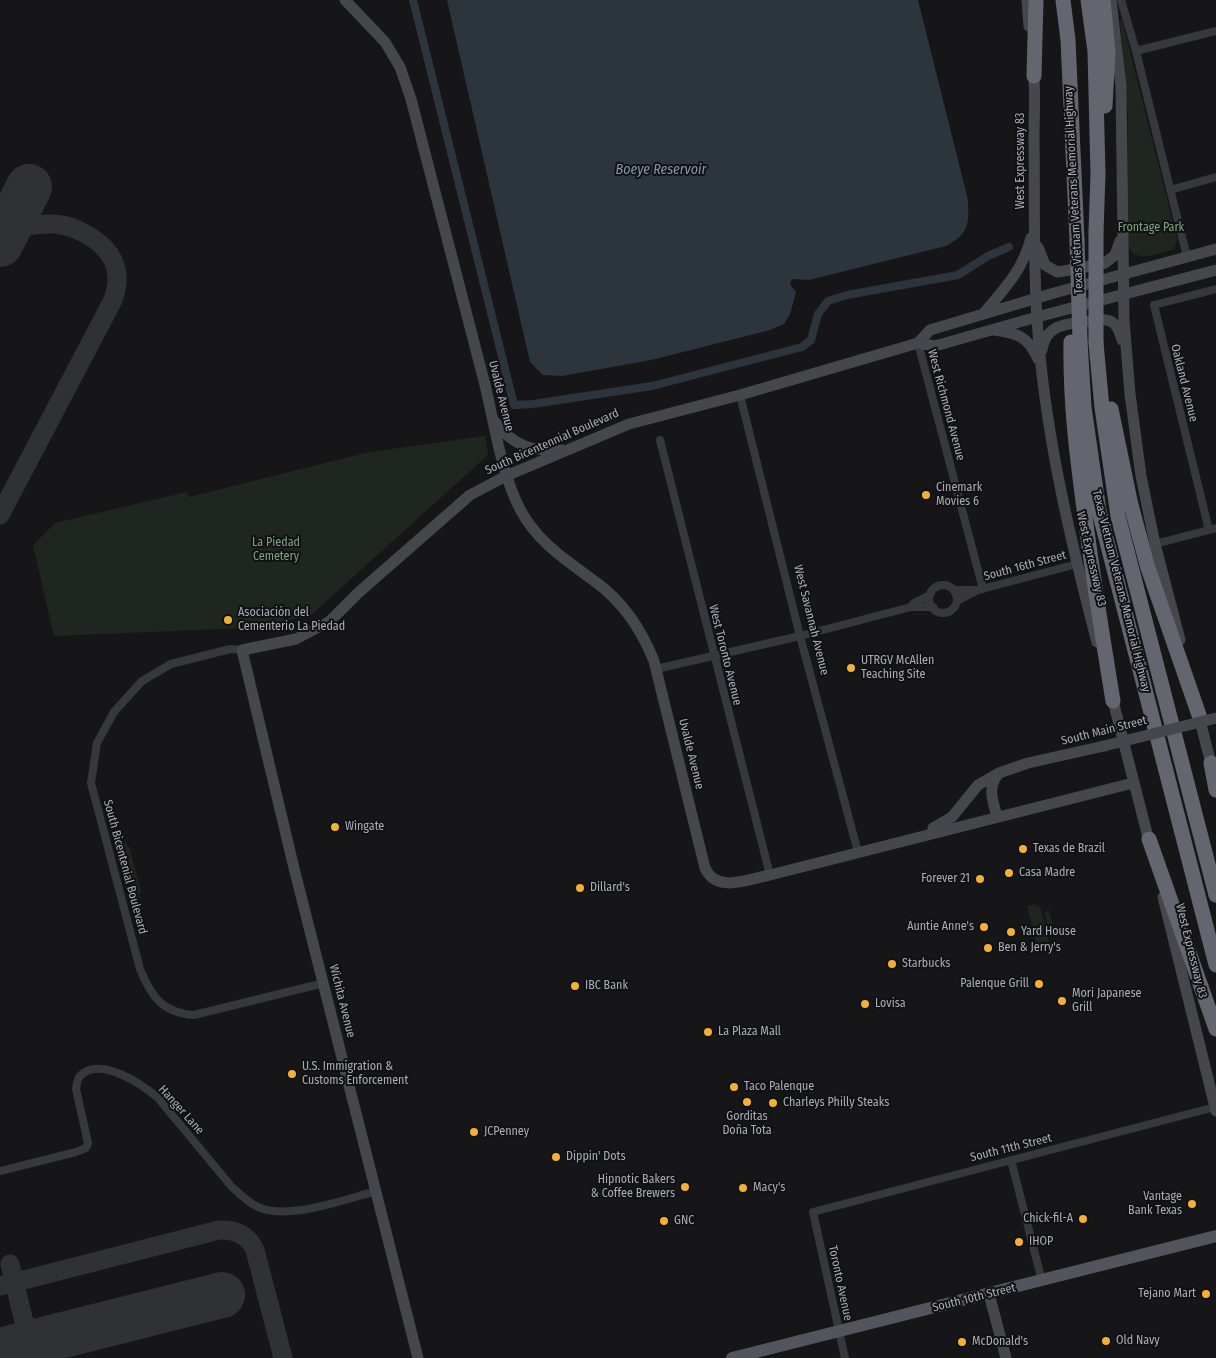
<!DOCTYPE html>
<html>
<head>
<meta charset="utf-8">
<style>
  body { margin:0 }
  canvas { display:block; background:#161618 }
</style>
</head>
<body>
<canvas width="1216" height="1358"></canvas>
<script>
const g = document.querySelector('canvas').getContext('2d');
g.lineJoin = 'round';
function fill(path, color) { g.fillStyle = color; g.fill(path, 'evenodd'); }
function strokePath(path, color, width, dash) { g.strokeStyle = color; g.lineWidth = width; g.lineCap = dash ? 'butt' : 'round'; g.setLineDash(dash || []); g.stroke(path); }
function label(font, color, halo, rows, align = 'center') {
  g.font = font + ' "Fira Sans Condensed",sans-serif'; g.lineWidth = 4; g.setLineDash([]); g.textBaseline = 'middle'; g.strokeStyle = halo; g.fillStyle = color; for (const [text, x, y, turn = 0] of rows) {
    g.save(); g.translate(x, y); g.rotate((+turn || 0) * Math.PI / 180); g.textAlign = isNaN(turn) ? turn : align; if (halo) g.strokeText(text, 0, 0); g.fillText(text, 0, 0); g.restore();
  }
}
const green = new Path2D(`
  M1120,19l2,1 55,219 -2,8 -3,3c-17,4 -39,15 -45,-8l1,-128z
  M485,436l3,19 -178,161 -66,12 -190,8 -21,-91 22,-22 132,-31 2,5 181,-45z
  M126,842l1,4h2l12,46 -3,1 2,4 -9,2 3,-5 -5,-3 3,-6 -5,-4 3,-5 -6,-5 3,-5 -5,-3 3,-6 -5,-4 3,-5 -6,-4z
  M1035,904l1,3 4,-1 9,36 -3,1v3l-8,2 -11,-42z
  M142,907v2l-2,1 6,25 -6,1 -6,-15 1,-1 -2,-10z
  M1049,911l6,23 -5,1 -6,-23z`);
const water = new Path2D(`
  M447,0h471l50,200c1,24 1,34 -22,46l-137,34 -17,-1 -2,5 6,8 -6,22 -6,10 -14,6 -119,30 -89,16 -19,-1 -13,-13z`);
const canal = new Path2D(`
  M413,0l101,405 19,-1 119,-18 150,-39 9,-7 7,-26 10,-13 19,-6 111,-20 30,-19 21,-9`);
const taxiway = new Path2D(`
  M0,515l113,-215c11,-31 -1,-52 -29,-67 -9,-5 -19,-8 -29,-9 -16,-1 -32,3 -47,4
  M0,1286l219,-56c16,-1 29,5 36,20l28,108
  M24,1321c7,14 17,16 31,16
  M5,1350l15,-11 5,-13 -15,-62
  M36,1358l6,-12 13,-9`);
const runway = new Path2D(`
  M0,244l29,-57
  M0,1351l222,-56`);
const street = new Path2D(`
  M1121,0l15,51 51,206
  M1136,51l80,-20
  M1170,190l46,-13
  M918,343l65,246
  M740,395l60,241 58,216
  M660,440l110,435
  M1209,530l-55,-225 62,-16
  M1155,544l61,-16
  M929 599a14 14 0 1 1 28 0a14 14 0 1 1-28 0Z
  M954,590h24
  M957,601l21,-11 99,-26
  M911,607l3,-4 16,-8
  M242,650l-12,-1 -59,15 -29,17 -28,31 -17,31 -6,40 49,186c11,27 22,44 54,46l130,-32
  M656,669l144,-33 111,-29h22
  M1011,1160l31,121
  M0,1171l76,-19 10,-4 2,-5 -12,-54c1,-4 1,-11 5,-14 20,-19 62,10 77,23l73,88c8,7 15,15 25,20 30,16 89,-7 121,-15
  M845,1358l-32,-146 402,-105`);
const secondary = new Path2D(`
  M345,0l40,42 15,25 11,32c24,94 48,188 73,282 11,43 16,90 37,130 18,33 47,50 76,72 27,20 45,48 57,78l51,207c12,26 43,11 65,7l363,-92
  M1027,0l2,26
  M1111,0l10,86 3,235 6,73 11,82 14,68 25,96
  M1033,69c3,22 1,45 1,68 1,60 -1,121 3,182 7,110 32,216 60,323
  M1038,247l7,18 12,7 7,-1 41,-8 10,-8 5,-14
  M984,313c20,-24 39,-43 47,-75
  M994,330c23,3 34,6 44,29
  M918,343l12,-13 124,-37 162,-44
  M1042,350c4,-27 26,-26 48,-29 6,0 14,-3 20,0 7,3 10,11 12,19
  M495,422c18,24 38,30 67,28
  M1111,693l39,152
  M1198,713l15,58
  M997,817c-4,-16 -10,-29 1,-43
  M933,828l19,-11 26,-32 21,-12 29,-10 76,-17
  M1163,897l53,214
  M989,1294l17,64
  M418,1358l-124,-490 -52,-218 54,-11 34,-18 28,-28 112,-98 36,-19 123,-52 111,-29 178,-52 17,3 102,-29 179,-47`);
const primary = new Path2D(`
  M732,1358l484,-122`);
const highway = new Path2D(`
  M1063,0l5,40 9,200
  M1088,0l7,51 3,123 -2,58
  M1103,0l5,52 -3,54
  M1034,76l2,-76
  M1080,341l4,66 15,104 117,454
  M1071,342c-1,60 6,115 14,174 8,62 18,124 28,185
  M1096,343l6,65 16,108 98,379
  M1111,409l20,96 17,63 51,147
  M1211,763l5,27
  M1149,839l67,190`);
const secondaryBridge = new Path2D(`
  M1104,746l112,-28`);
const highwayBridge = new Path2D(`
  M1077,240l3,101
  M1096,343v-111`);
const markers = [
  [926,495,5,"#f2b134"],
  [228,620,5,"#f2b134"],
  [851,668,5,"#f2b134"],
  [335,827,5,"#f2b134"],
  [1023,849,5,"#f2b134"],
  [1009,873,5,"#f2b134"],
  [980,879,5,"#f2b134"],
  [580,888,5,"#f2b134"],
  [984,927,5,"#f2b134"],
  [1011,932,5,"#f2b134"],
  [988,948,5,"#f2b134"],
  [892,964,5,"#f2b134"],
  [1039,984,5,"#f2b134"],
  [575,986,5,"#f2b134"],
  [1062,1001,5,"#f2b134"],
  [865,1004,5,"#f2b134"],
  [708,1032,5,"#f2b134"],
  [292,1074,5,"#f2b134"],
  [734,1087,5,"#f2b134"],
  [747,1102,5,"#f2b134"],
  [773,1103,5,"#f2b134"],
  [474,1132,5,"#f2b134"],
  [556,1157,5,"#f2b134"],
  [685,1187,5,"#f2b134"],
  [743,1188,5,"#f2b134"],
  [1192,1204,5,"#f2b134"],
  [1083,1219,5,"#f2b134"],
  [664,1221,5,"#f2b134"],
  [1019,1242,5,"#f2b134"],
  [1206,1294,5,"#f2b134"],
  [1106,1341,5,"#f2b134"],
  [962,1342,5,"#f2b134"]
];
const streetNames = [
  ["West Expressway 83",1021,161,-90],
  ["Texas Vietnam Veterans Memorial Highway",1074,190,-93],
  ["Oakland Avenue",1184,383,76],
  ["Uvalde Avenue",501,396,76],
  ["West Richmond Avenue",946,405,75],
  ["South Bicentennial Boulevard",552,442,-24],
  ["West Expressway 83",1091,559,77],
  ["South 16th Street",1025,566,-15],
  ["Texas Vietnam Veterans Memorial Highway",1121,591,76],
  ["West Savannah Avenue",811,620,76],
  ["West Toronto Avenue",725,655,76],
  ["South Main Street",1104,731,-14],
  ["Uvalde Avenue",691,754,76],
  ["South Bicentenial Boulevard",125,867,75],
  ["West Expressway 83",1191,951,76],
  ["Wichita Avenue",342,1001,76],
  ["Hanger Lane",181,1110,48],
  ["South 11th Street",1011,1148,-14],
  ["Toronto Avenue",840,1283,78],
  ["South 10th Street",974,1298,-14]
];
const parkNames = [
  ["Frontage Park",1151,228],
  ["La Piedad",276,543],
  ["Cemetery",276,557]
];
const poiNames = [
  ["Cinemark",936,488],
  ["Movies 6",936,502],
  ["Asociación del",238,613],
  ["Cementerio La Piedad",238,627],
  ["UTRGV McAllen",861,661],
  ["Teaching Site",861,675],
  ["Wingate",345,827],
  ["Texas de Brazil",1033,849],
  ["Casa Madre",1019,873],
  ["Forever 21",970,879,"right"],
  ["Dillard's",590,888],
  ["Auntie Anne's",974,927,"right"],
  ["Yard House",1021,932],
  ["Ben & Jerry's",998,948],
  ["Starbucks",902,964],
  ["Palenque Grill",1029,984,"right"],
  ["IBC Bank",585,986],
  ["Mori Japanese",1072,994],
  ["Grill",1072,1008],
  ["Lovisa",875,1004],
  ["La Plaza Mall",718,1032],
  ["U.S. Immigration &",302,1067],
  ["Customs Enforcement",302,1081],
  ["Taco Palenque",744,1087],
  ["Charleys Philly Steaks",783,1103],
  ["Gorditas",747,1117,"center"],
  ["Doña Tota",747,1131,"center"],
  ["JCPenney",484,1132],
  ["Dippin' Dots",566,1157],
  ["Hipnotic Bakers",675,1180,"right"],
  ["& Coffee Brewers",675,1194,"right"],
  ["Macy's",753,1188],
  ["Vantage",1182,1197,"right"],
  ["Bank Texas",1182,1211,"right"],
  ["Chick-fil-A",1073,1219,"right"],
  ["GNC",674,1221],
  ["IHOP",1029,1242],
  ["Tejano Mart",1196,1294,"right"],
  ["Old Navy",1116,1341],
  ["McDonald's",972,1342]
];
const waterNames = [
  ["Boeye Reservoir",661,170]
];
fill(green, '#1e261f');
fill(water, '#2c353c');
strokePath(canal, '#2c353c', 8);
strokePath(taxiway, '#303135', 19);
strokePath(runway, '#303135', 46);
strokePath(street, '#37383d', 8);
strokePath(secondary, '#45474d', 11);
strokePath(primary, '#53555c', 12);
strokePath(highway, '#63666e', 15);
strokePath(secondaryBridge, '#45474d', 11);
strokePath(highwayBridge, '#63666e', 15);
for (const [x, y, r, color] of markers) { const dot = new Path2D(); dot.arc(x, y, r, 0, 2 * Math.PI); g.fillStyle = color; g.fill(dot); strokePath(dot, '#111113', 2); }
label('12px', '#a8adb8', '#111113', streetNames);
label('12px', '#7fa381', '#111113', parkNames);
label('12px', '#a8adb8', '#111113', poiNames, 'left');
label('italic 14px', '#7f9bb3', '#111113', waterNames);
</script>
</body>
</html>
